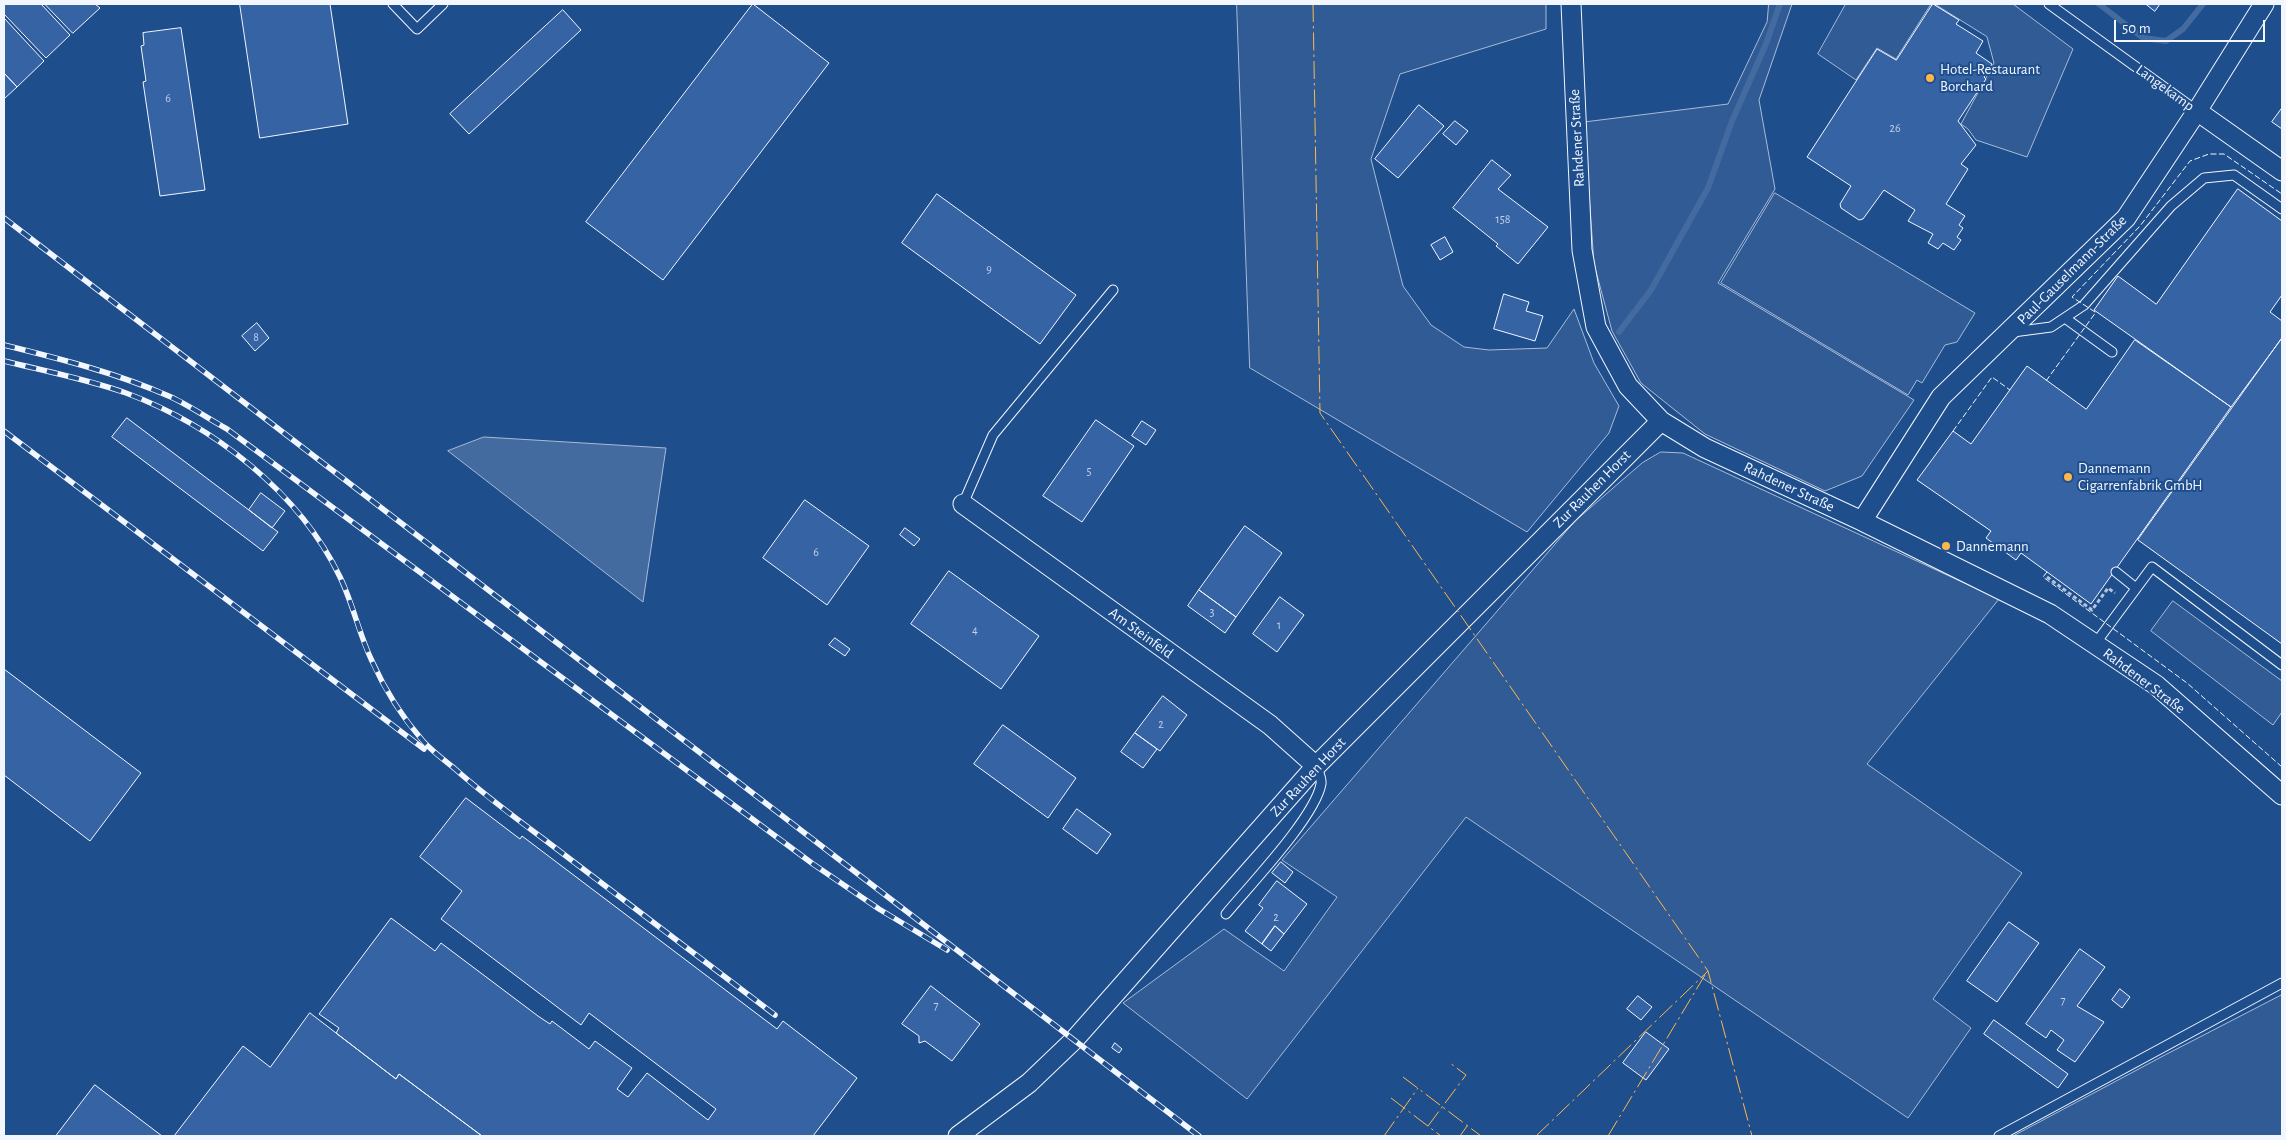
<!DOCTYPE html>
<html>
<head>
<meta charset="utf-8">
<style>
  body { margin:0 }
  #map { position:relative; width:2286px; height:1140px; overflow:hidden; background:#1f4e8c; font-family:"Alegreya Sans",sans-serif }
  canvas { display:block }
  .frame { position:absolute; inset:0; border:5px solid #f2f6ff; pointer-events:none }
  .scale { position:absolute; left:2114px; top:20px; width:151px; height:22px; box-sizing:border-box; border:2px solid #f2f6ff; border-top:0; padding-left:6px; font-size:15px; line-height:18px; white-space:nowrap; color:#f2f6ff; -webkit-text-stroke:4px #1f4e8c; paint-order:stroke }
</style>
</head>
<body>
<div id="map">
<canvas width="2286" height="1140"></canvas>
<div class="frame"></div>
<div class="scale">50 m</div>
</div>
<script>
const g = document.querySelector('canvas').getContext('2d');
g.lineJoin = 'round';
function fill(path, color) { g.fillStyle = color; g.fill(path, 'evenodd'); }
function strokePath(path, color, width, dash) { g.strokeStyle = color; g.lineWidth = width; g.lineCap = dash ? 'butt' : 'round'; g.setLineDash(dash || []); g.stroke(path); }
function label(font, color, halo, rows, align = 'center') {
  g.font = font + ' "Alegreya Sans",sans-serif'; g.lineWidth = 4; g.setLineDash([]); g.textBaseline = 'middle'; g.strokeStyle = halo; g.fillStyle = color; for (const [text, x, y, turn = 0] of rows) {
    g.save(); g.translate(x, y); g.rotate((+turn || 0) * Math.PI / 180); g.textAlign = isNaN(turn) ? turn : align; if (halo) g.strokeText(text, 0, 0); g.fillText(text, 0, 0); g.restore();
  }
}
const built = new Path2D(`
  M1237,4h309v25l-146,45 -29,85 32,127 28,39 33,22 25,3 58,-2 27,-39 20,54 25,43 -10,27 -82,99 -277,-164z
  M1769,4h23l-33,96 16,89 -57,94 196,117 -52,76 -37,15 -120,-57 -64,-51 -29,-52 -18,-67 -10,-142 144,-18 39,-82z
  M1846,4h85l-35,55 -19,-11 -21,32 -38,-26z
  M1935,4h78l60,45 -46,108 -51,-17 -8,-11 -7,-5 33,-61 -7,-26z
  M1775,193l200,120 -18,29 -12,3 -23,38 -5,-3 -9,15 -187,-112z
  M1661,452l22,1 316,146 -132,165 155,109 -89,126 38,29 -63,90 -442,-301 -219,282 -124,-96 101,-74 60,42 53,-74 -55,-37 293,-339 67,-58z
  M2173,601l109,80v31l-9,13 -122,-94z
  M2282,995v141h-269l152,-81z`);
const water = new Path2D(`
  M484,437l182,11 -23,154 -195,-151z`);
const stream = new Path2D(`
  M2099,4l44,34 23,3 17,-12 20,-25
  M1619,332l32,-42 57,-102 24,-67 34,-77 14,-40`);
const building = new Path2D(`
  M4,4h37l29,31 -24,23 -42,-44z
  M45,4h50l5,4 -27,25z
  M240,4h90l18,120 -88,14z
  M753,4l76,59 -166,217 -77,-58z
  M1933,4l26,16 -3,4 27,17 -7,12 16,11 -8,13 2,2 -28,42 18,24 -15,19 7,5 -22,35 19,12 -6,9 4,3 -6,9 4,3 -7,10 -11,-7 -5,6 -10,-6 5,-9 -25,-13 7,-11 -31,-20 -21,29 -4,1 -18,-12 -1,-4 11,-18 -44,-29 70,-108 19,11z
  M2146,4h14l-5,7z
  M563,10l18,20 -112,104 -19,-20z
  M4,18l40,43 -27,26 -13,-14z
  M181,28l24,162 -45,6 -17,-114 3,-1 -5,-35 3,-1 -1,-12z
  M4,73l13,14 -13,12z
  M1419,105l25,21 -46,52 -23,-19z
  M2282,108v21l-10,-7z
  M1455,121l13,10 -12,14 -13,-11z
  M1492,160l19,15 -13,14 50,38 -30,37 -22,-18 2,-2 -45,-36z
  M2238,189l44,32v74l-12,17 12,9v17l-51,69 -137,-97 24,-34 38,28z
  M937,194l139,101 -36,49 -138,-101z
  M1445,237l8,15 -13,8 -9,-15z
  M1504,294l25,8 -3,9 17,5 -8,25 -41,-12z
  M257,323l12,15 -14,13 -13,-15z
  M2282,338v306l-144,-104z
  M2135,340l96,67 -140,197 -70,-51 -5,7 -30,-22 5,-7 -74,-51 36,-49 18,13 56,-78 59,43z
  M127,418l151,114 -15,19 -151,-114z
  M1096,420l38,26 -52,76 -39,-26z
  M1142,421l14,9 -10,15 -14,-9z
  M261,493l24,18 -13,17 -23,-18z
  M805,500l64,46 -42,59 -64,-47z
  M1245,526l37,27 -46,64 -37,-27z
  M905,528l15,11 -6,7 -14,-11z
  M949,571l90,65 -38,53 -90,-65z
  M1199,590l37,27 -11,16 -37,-27z
  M1280,597l24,18 -27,37 -24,-18z
  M835,638l15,11 -5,7 -16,-11z
  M4,669l137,104 -51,68 -86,-66z
  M1163,696l24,19 -27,36 -25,-18z
  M1003,725l73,53 -28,40 -74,-54z
  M1135,733l22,16 -14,19 -22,-16z
  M466,798l54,41 2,-3 255,193 6,-8 74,57 -44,58h-331l-83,-62 -3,5 -60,-46 3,-5 -20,-14 72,-96 44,33 6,-8 97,73 12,8 2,-3 37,28 6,-8 37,27 -15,21 11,8 19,-24 61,47 8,-11 -127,-96 -8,12 -140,-106 21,-28 -42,-34z
  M1077,809l34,25 -14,20 -34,-25z
  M1281,862l12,10 -8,11 -13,-10z
  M1277,881l30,23 -23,30 -9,-8 -13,18 -17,-13 18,-23 -4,-3z
  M2009,922l30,21 -42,59 -30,-21z
  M1275,926l9,8 -13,17 -9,-7z
  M2080,949l25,18 -28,39 27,16 -29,40 -18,-12 7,-10 -13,-10 -5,8 -20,-14z
  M931,986l49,38 -28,37 -27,-20 -6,2v-7l-17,-12z
  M2120,989l10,8 -8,11 -10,-8z
  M1638,996l14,11 -11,13 -14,-11z
  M310,1013l86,66 3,-5 83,62h-308l69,-90 27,21z
  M1994,1020l74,54 -10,14 -74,-54z
  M1646,1032l23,17 -23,31 -23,-17z
  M1115,1043l7,6 -3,4 -7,-5z
  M95,1085l67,51h-106z`);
const path = new Path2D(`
  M2047,577l45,33 16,-22 7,5`);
const service = new Path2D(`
  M393,4l24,25 26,-25
  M2049,4l148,107
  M2065,318l47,34
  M2013,332l38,-5 33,-22 87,-99 33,-28 30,-3 48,34
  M963,504l30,-69 120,-145
  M2116,572l20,16
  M2095,644l57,-77 130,98
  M1226,914c24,-29 89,-97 95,-130 1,-6 -3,-13 -5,-18
  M1999,1136l283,-153`);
const minor = new Path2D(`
  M1571,4l11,246 14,77 32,59 33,35 44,27 157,73 188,93 106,71 126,110
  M2197,111l85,60
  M963,504l307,221 46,41
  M1862,521l79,-124 185,-179 71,-107 67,-107
  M958,1136l71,-53 45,-43 242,-274 345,-345`);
const rail = new Path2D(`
  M4,218l1195,918
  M4,345c57,14 113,28 167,52 19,9 38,22 56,32l586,435 66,45 68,41
  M4,361c41,10 82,18 122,32 87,32 174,100 214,184 13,27 19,57 32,84 13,29 30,56 51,80 9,10 21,19 31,27 29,26 60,49 91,72 77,59 154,117 230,175
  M4,431l420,318`);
const fence = new Path2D(`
  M2095,312l-23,-15 68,-71 50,-65 19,-7h15l58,40
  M2046,381l50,-69
  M1953,431l39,-54 18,13
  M2047,572l-4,5 144,106 95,84`);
const power = new Path2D(`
  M1313,4l7,409 388,558 44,165
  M1403,1077l78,59
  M1391,1098l50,38
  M1428,1126l38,-51 -16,-12
  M1384,1136l34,-48
  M1460,1136l7,-10
  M1536,1136l172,-165
  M1608,1136l97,-161`);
const markers = [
  [1930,78,5,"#ffb74d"],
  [2068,477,5,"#ffb74d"],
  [1946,546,5,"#ffb74d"]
];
const numberNames = [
  ["6",168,98],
  ["26",1895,128],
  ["158",1503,219],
  ["9",989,269],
  ["8",256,337],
  ["5",1089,471],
  ["6",816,552],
  ["3",1212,612],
  ["1",1279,625],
  ["4",975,630],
  ["2",1161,724],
  ["2",1276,917],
  ["7",2063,1000],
  ["7",936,1005]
];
const poiNames = [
  ["Hotel-Restaurant",1940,69],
  ["Borchard",1940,86],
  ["Dannemann",2078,468],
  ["Cigarrenfabrik GmbH",2078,485],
  ["Dannemann",1956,546]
];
const streetNames = [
  ["Langekamp",2165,88,36],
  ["Rahdener Straße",1577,138,-93],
  ["Paul-Gauselmann-Straße",2072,270,-45],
  ["Rahdener Straße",1789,487,25],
  ["Zur Rauhen Horst",1592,489,-45],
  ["Am Steinfeld",1141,633,36],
  ["Rahdener Straße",2144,681,37],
  ["Zur Rauhen Horst",1308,777,-47]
];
fill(built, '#305b95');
strokePath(built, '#a8bbd7', 1);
fill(water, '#446ba0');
strokePath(water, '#a8bbd7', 1);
strokePath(stream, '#446ba0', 6);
fill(building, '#3563a3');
strokePath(building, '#f2f6ff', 1);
strokePath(service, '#f2f6ff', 11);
strokePath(minor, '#f2f6ff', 21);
strokePath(path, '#b3c4dc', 3, [4, 2.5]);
strokePath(service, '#1f4e8c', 9);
strokePath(minor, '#1f4e8c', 19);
strokePath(rail, '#f2f6ff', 5.5);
strokePath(rail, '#1f4e8c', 4, [11]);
strokePath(fence, '#f2f6ff', 1, [6, 2.5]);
strokePath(power, '#ffb74d', 1, [18, 4, 2.5, 4]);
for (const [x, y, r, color] of markers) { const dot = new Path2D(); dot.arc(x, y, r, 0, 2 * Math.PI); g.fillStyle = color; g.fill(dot); strokePath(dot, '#1f4e8c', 2); }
label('12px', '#c3d1e8', null, numberNames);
label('15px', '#f2f6ff', '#1f4e8c', poiNames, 'left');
label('15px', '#f2f6ff', '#1f4e8c', streetNames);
</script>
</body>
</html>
